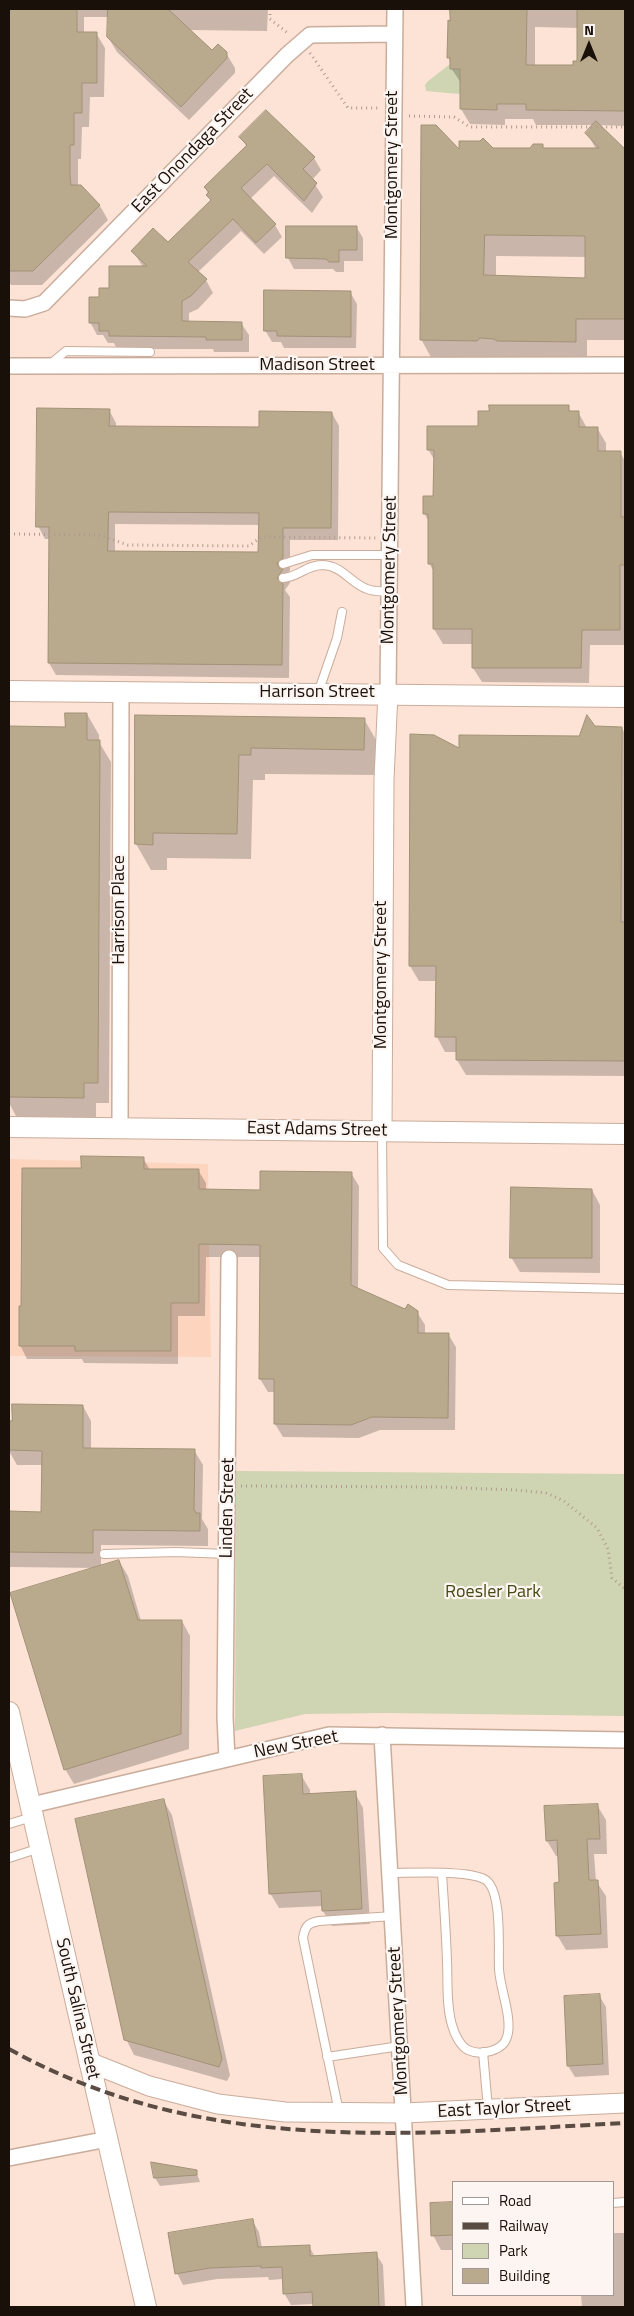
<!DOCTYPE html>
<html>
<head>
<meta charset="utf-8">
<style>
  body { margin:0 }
  #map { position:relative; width:634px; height:2316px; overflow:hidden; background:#fde3d5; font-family:"Titillium Web",sans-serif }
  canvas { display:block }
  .frame { position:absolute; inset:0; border:10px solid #1a100a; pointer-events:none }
  .legend { position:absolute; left:452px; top:2181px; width:162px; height:115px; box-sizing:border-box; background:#fcf5f1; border:1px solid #a29995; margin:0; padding:6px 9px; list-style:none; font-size:15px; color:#1a100a }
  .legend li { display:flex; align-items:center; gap:10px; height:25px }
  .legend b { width:25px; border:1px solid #a29995 }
  .north { position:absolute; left:564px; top:20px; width:50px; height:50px; -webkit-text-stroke:4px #fcf5f1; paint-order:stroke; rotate:0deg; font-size:14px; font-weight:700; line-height:20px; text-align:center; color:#1a100a }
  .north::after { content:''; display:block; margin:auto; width:18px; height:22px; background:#1a100a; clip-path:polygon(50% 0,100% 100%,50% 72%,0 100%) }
</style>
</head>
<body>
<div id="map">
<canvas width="634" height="2316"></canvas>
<div class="frame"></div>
<ul class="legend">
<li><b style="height:6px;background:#fff"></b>Road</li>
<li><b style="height:6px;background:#5a4b43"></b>Railway</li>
<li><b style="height:14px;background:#cfd4b2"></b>Park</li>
<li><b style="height:14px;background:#b9a98d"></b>Building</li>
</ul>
<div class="north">N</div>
</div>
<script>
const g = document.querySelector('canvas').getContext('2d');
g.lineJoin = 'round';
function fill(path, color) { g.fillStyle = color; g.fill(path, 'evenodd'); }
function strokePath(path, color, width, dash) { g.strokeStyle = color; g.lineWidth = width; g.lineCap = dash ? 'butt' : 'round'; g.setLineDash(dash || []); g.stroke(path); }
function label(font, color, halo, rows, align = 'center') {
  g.font = font + ' "Titillium Web",sans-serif'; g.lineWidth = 4.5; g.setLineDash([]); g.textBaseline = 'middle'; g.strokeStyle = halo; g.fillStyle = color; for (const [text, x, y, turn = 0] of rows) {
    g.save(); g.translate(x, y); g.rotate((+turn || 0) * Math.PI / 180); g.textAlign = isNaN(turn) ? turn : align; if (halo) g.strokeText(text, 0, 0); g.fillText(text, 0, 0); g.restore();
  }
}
const built = new Path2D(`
  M9,1159l199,5 3,193 -202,-1z`);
const green = new Path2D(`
  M450,64v5h10v25l-34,-3 -1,-6 2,-3z
  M236,1471l389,3v242l-239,-3 -81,1 -70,17z`);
const shadow = new Path2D(`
  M9,9h259l-1,22 -78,-1 23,22 14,1 9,15v5l-46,47 -72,-68 -9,-15 1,-20h-25v16h12l9,15 -1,49h-14l-1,30h-7l-1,32h-3v28h3l19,19 8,14 -66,65h-31l-2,-4z
  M463,9h162v117l-26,-1 22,22h4v193h-38v23l-154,-2 -12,-22 39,-187 32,-3h39l11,-3 2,3h52l-9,-16 7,-8h-58l-3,-6h-28v6l-35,-1 -9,-15v-26l-10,-15 -2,-10 2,-36zM535,27l43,1v34l-4,4h-39zM496,256l90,1v22l-90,-2z
  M241,138l73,20 7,12 -9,10 11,17 -11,16 -38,-37 -24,23 25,26 7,12 -18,17 -23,-23 -43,41 8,8 7,13 -15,16 -9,4v9l52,1 8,12v17h-35l-1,-3h-96l-3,-6h-6l-5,-8h-6l-7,-13 11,-24 42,-31 -10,-16 35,-8 43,-41 -6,-15 42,-40z
  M288,227l69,1 6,10v23h-19v11h-8l-3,-3h-39l-6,-11z
  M350,292l7,12 -1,44h-72l-3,-6h-9l-7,-12z
  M568,407l3,5h7l9,16h10l9,15v9h14l5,9v184h-35l-1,38 -107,-1 -9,-14v-24h-30l-9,-15v-57l-5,-9v-41l-5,-9 11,-16v-36l-7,-12 51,-21z
  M109,410l7,13v4l145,1 71,-15 7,13 -1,114h-48v31l-5,4 5,8 -5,7 5,7 -1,81 -233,-3 -7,-12 1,-124h-5l-7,-13zM115,524l145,1 -1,28 -144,-1z
  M87,714l12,21v7l12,20 -2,341h-13v15h-79l-8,-15v-375h57z
  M136,716l228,3 15,26 -1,30 -113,-1v6h-12l-2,79 -84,-1v12h-16l-15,-26z
  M595,728h27l3,6v342l-159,-1 -9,-15v-8h-12l-8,-15v-56h-18l-9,-15 51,-216 118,-13z
  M143,1158l7,12h48l8,13v8h55l90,-18 8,13 -1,104 48,21 11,1 8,13v9h23l8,13 -1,83h-75l-21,8 -76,-1 -8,-13v-32h-7l-8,-13 1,-122h-55l-1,59h-27v48l-94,-1 -2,-4h-55l-7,-14 3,-38 59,-137z
  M592,1190l8,15v68l-80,-1 -9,-15z
  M83,1406l8,15v28l103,1 9,15 -1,54 6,10v17l-107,-1v22l18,-6 9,15 13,45h41l8,15 -1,113 -115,35 -9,-15 31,-201 -87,-1v-54h33l1,-48h-26l-8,-14v-28l4,-5z
  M301,1775l9,15v5l45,-2 8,15 7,116 -38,2 -9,-15v-5l-44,2 -9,-15z
  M163,1800l9,15 58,260 -3,6 -93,-26 -8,-16z
  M597,1805l9,15 1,34h-13l2,27 10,15 2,52 -42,2 -9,-15 3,-51 -1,-28h-3l-9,-15z
  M599,1995l7,12 3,68 -34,2 -7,-11z
  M152,2164l44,7 4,11 -40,4 -5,-8z
  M453,2203v47h-12l-8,-15z
  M252,2220l7,12 3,16 47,-2 6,11 61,-3 7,11 2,42h-71v-3l-23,1 -7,-12 -1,-14 -14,1 -1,-3 -51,2 -34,6 -6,-12z
  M613,2233h12v74h-43l-1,-12h32z`);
const building = new Path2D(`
  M9,9h68v23h20v51h-15v30h-8v32h-4v31l1,9h10l19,20 -67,66h-24z
  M108,9h60l44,41 6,-6 9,8v6l-46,49 -74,-70z
  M450,9h77l-1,56h47v-4h4v-52h48v102l-99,-1v-6h-29v6l-37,-1v-40h-10v-11h-3l1,-38 2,1z
  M266,110l49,47 -12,12 14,14 -13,18 -37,-37 -26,24 35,36 -20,19 -23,-24 -45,43 19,17 -16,17 -9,5v20l60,1v18h-36v-3l-97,-1v-5h-10v-8h-10v-26h10v-9h10v-22h38l-16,-15 22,-23 15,14 43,-42 -5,-5 3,-3 -5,-5 43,-42 -8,-8z
  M596,121l29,28v170h-49v23l-79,-1 -3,-2 -14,-1 -3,3 -57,-1 1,-215h15l23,24v-8h21l3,-3 10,10h37l3,-4h10v4h56l-14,-15zM485,235l100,1v42l-101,-3z
  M286,226h71v24h-18v12h-10l-3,-3 -40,-1z
  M264,290l87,1v46l-74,-1v-5h-13z
  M489,405h80v6h10v16h19v24h23v66h4v48h-5v65h-38l-1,38h-109v-39h-39v-65h-5v-50h-5v-18h10l1,-46h-7v-24h51v-15h11z
  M37,408l73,1 -1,17 150,1v-16l73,1 -1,116h-48v30l-6,5 2,5 4,1 -6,9 6,6 -1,81 -234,-2 1,-136h-13zM109,512l150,1 -1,39 -150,-1z
  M65,713h22v27h13l-2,343h-14v15l-75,-1v-371l56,1z
  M135,715l230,3 -1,32 -113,-2v7h-12l-2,79 -84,-1v12l-18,-1z
  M587,715l8,11 27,1 -1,195h4v139l-169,-1v-23h-21l1,-71h-27l1,-232 24,1 25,13v-13l120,1z
  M81,1156l63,1v12h55v20l61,1v-19l92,1 -1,113 54,24 3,-5 10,7v22h31l-1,85 -76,-1 -21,8 -77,-1v-45h-15l1,-134 -61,-1v59h-28v48h-96v-5h-56v-40h2l1,-138h59z
  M511,1187l81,2v69h-82z
  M12,1404l71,1v43l112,1 -1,60 2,4h4v18l-107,-1v23l-84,-1v-41l32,1 1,-61 -33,-1v-29h3z
  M119,1560l19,60h44l-1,114 -117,36 -54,-177z
  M302,1774l1,20 53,-3 6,118 -40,2 -1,-20 -52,3 -6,-118z
  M164,1799l58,260 -3,8 -95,-27 -49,-221z
  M598,1804l2,35h-13l2,41h9l3,54 -45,2 -2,-53 5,-1 -2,-42 -11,1 -2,-35z
  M600,1994l3,70 -36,2 -3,-70z
  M151,2162l46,8v5l-43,3z
  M453,2202v33l-22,1 -1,-33z
  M253,2219l5,28 52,-2v11l67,-4 2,55h-66l-1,-15 -29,2 -1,-27 -21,1v-2l-51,2 -35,6 -7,-41z`);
const path = new Path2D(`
  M270,9v10l19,15
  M310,53l38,55h33
  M409,116l45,1 16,10h155
  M9,534l90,1 29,10 121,1 12,-9 115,1
  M241,1486l197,1 79,3 29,3 18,8 33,27 11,21 4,29 13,11`);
const service = new Path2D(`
  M49,365l17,-14 84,1
  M283,564l29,-9h79
  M283,578c16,-1 23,-13 40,-13 20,1 27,18 44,24 7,3 17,2 24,3
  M318,693l19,-55 5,-26
  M382,1131l1,117 15,17 50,20 177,4
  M104,1554l72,-2 51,2
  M9,1824l23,-7
  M9,1858l31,-10
  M390,1873c21,0 77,-3 94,6 19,9 14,71 15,90 1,20 14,50 8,68 -4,14 -26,19 -39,13 -8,-4 -14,-17 -16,-25 -6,-20 -4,-43 -5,-64 -1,-29 -3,-58 -5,-87
  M483,2052l5,57
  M327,2057l73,-11
  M339,2112l-36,-174c2,-12 5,-15 16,-17l74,-5
  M613,2203l12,-1`);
const minor = new Path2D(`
  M9,308l16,1 19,-6 243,-248 23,-20 84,-1
  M9,366l616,-1
  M388,693l7,-684
  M120,1128l1,-436
  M382,1735l32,572
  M227,1759l-2,-42 4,-459
  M32,1805l297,-70 296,5
  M9,2158l99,-19`);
const tertiary = new Path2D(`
  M382,1131l2,-352 4,-86
  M89,2062l60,24 69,18 67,8 119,1 221,-10`);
const secondary = new Path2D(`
  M9,691l616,6
  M9,1127l616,7
  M9,1712l137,595`);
const rail = new Path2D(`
  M9,2049c195,108 403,85 616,74`);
const streetNames = [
  ["East Onondaga Street",193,151,-46],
  ["Montgomery Street",393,165,-90],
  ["Madison Street",317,366],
  ["Montgomery Street",390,570,-89],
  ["Harrison Street",317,693],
  ["Harrison Place",120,910,-90],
  ["Montgomery Street",382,975,-90],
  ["East Adams Street",317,1130,1],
  ["Linden Street",228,1508,-89],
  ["New Street",296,1745,-11],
  ["South Salina Street",77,2009,77],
  ["Montgomery Street",399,2021,-93],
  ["East Taylor Street",504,2109,-3]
];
const parkNames = [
  ["Roesler Park",493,1593]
];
fill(built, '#fdd5bf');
fill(green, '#cfd4b2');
fill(shadow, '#0003');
fill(building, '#b9a98d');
strokePath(building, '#a19176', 1);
strokePath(service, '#caac9b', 10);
strokePath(minor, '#caac9b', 18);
strokePath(tertiary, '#caac9b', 21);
strokePath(secondary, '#caac9b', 22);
strokePath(path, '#af9b8f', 3, [1, 4]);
strokePath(service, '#fff', 8);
strokePath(minor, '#fff', 15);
strokePath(tertiary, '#fff', 19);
strokePath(secondary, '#fff', 20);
strokePath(rail, '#5a4b43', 4, [10, 5]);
label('18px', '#1a100a', '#fcf5f1', streetNames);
label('18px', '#464b14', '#fcf5f1', parkNames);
</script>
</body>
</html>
